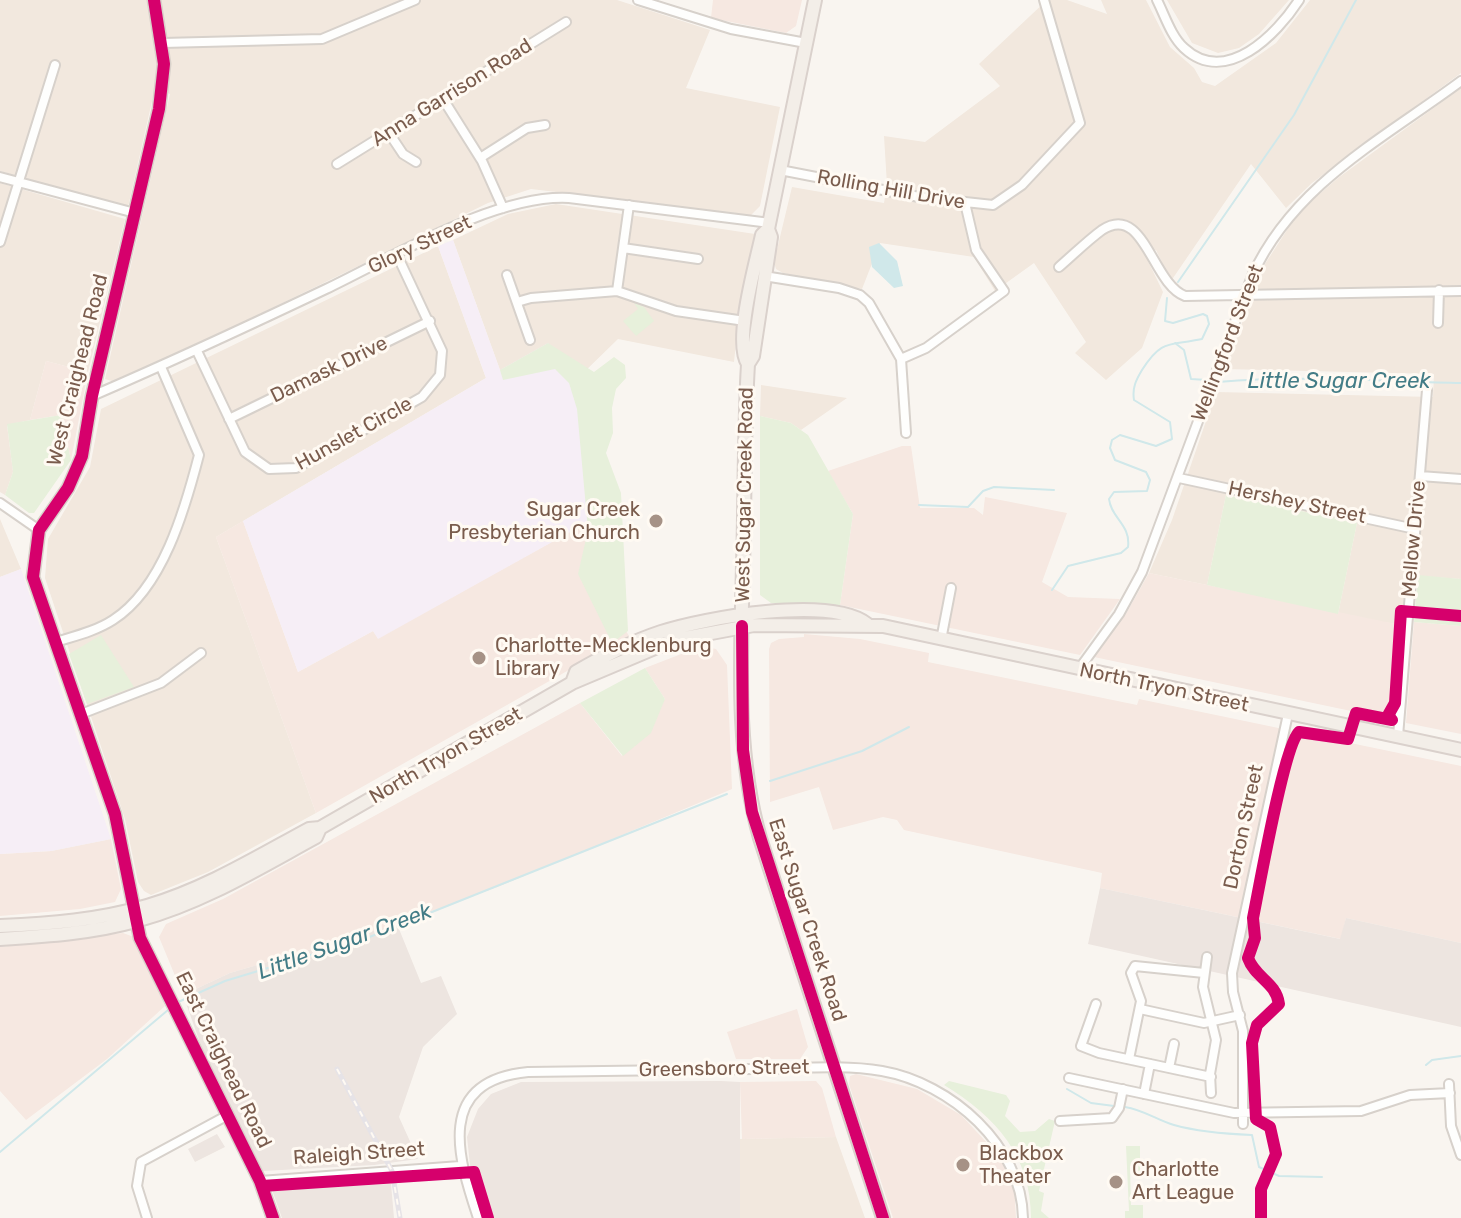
<!DOCTYPE html>
<html>
<head>
<meta charset="utf-8">
<style>
  body { margin:0 }
  canvas { display:block; background:#f9f5f0 }
</style>
</head>
<body>
<canvas width="1461" height="1218"></canvas>
<script>
const g = document.querySelector('canvas').getContext('2d');
g.lineJoin = 'round';
function fill(path, color) { g.fillStyle = color; g.fill(path, 'evenodd'); }
function strokePath(path, color, width, dash) { g.strokeStyle = color; g.lineWidth = width; g.lineCap = dash ? 'butt' : 'round'; g.setLineDash(dash || []); g.stroke(path); }
function label(font, color, halo, rows, align = 'center') {
  g.font = font + ' Rubik,sans-serif'; g.lineWidth = 6; g.setLineDash([]); g.textBaseline = 'middle'; g.strokeStyle = halo; g.fillStyle = color; for (const [text, x, y, turn = 0] of rows) {
    g.save(); g.translate(x, y); g.rotate((+turn || 0) * Math.PI / 180); g.textAlign = isNaN(turn) ? turn : align; if (halo) g.strokeText(text, 0, 0); g.fillText(text, 0, 0); g.restore();
  }
}
const residential = new Path2D(`
  M0,0h617l93,30 -24,58 94,19 -20,99 -9,9 -220,-26 -43,14 -370,180 -13,-4 65,-285 -15,-6 -27,119 -128,-36z
  M1047,0h20l40,14 -6,-14h45l24,47 24,21 8,14 13,4 61,-43 34,-43h151v73l-149,110 -26,25 -35,-44 -80,117 -15,-31 -11,5 18,37 -21,56 -36,32 -31,-27 11,-11 -52,-79 -39,28 -21,-34 -94,-14 -18,46 -79,-16 -7,-4 -2,-7 18,-75 92,16 3,-18 -3,-49 41,6 75,-56 -21,-22z
  M1167,0h122l-30,34 -20,14 -21,5 -26,-10z
  M1461,88v491l-55,-4 -5,50 -63,-11 19,-91 -131,-28 -19,90 -58,-12 23,-53 44,-128 217,5 1,-23 -210,-5 41,-105 33,-51 40,-35z
  M0,183l125,36 -37,153 -42,-11 -16,59 -23,5 6,47 -8,23 -5,-3z
  M556,204l199,30 -16,80 -5,48 -116,-23 -39,38 -79,-7 -47,-130 55,-26z
  M438,246l48,132 -270,159 100,276 -108,59 -57,23 -7,-4 -6,-9 -13,-63 -80,-241 3,-39 42,-72 11,-58z
  M761,385l86,13 -46,32 -10,-7 -31,-7z
  M0,519l21,50 -21,8z
  M836,1137l29,81h-125l-2,-79z`);
const commercial = new Path2D(`
  M713,0h89l-6,26 -10,7 -75,-15z
  M46,361l42,11 -17,88 -10,-45 -31,5z
  M902,446h9l9,62h54l9,7 2,-18 82,16 -25,69 26,15 52,2 -40,56 -240,-50 13,-91 -25,-43z
  M597,517l-12,42 44,77 -313,177 -100,-276 27,-16 55,151 75,-41 5,7z
  M1149,573l252,52 -7,95 -300,-63 33,-45z
  M1414,622l47,4v108l-55,-11z
  M804,634l56,5 69,14 -1,9 209,43 2,-6 322,67v177l-115,-25 -5,21 -241,-51 2,-15 -198,-43 -7,-10 -14,-3 -50,13 -14,-43 -49,15 -1,-153 2,-6 8,-4 25,-2z
  M702,646l14,3 11,16 5,124 -232,97 -103,38 -167,49 -47,22 -24,-58 7,-13 57,-25 357,-196 42,53 43,-57 -20,-31z
  M111,839l10,50 -6,13 -35,7 -80,7v-62l51,-3z
  M123,933l11,4 31,69 -58,53 -81,61 -26,-29v-144z
  M797,1009l11,38 -8,12h-64l-9,-27z
  M856,1074l61,15 44,26 43,46 10,23 2,34h-123l-44,-134 1,-8z
  M816,1081l6,7 14,49 -94,2 -2,-57z`);
const industrial = new Path2D(`
  M1100,888l240,51 6,-21 115,25v84l-373,-83z
  M397,924l24,59 20,-7 16,38 -34,33 -24,70 19,42 -44,6 -111,6 -61,-123 -19,-53 47,-22z
  M721,1081l19,1v136h-252l-18,-53 -3,-28 11,-28 13,-15 30,-12z
  M217,1134l8,13 -30,15 -7,-13z
  M391,1184l3,34h-112l-10,-28z`);
const education = new Path2D(`
  M453,240l47,130 48,-27 30,29 19,145 -219,122 -5,-8 -75,41 -55,-151 243,-143 -48,-132z
  M21,569l90,270 -60,12 -51,3v-277z`);
const green = new Path2D(`
  M634,303l10,4 10,14 -18,15 -13,-15 15,-12z
  M548,343l46,29 20,-15 11,8 1,13 -10,11 -4,19 1,25 -7,20 15,40 7,138 -12,9 -6,-1 -32,-65 10,-44 -11,-121 -8,-26 -14,-14 -52,11 -3,-10z
  M61,415l10,45 -37,53h-5l-24,-18 8,-23 -6,-48z
  M760,416l31,7 17,12 45,79 -13,91 -69,-2 -11,-8z
  M1226,495l131,28 -19,91 -131,-29z
  M1418,575l43,4v47l-47,-4z
  M101,635l33,52 -47,17 -18,-50z
  M645,668l20,31 -14,34 -28,23 -43,-53z
  M949,1081l57,14 4,6 -5,15 15,16 15,-1 14,-12 6,2 -16,70 5,2 -3,18 8,7h-18c0,-62 -35,-101 -87,-133z
  M1126,1146h14v32h-5v-12h-5l1,39h12v13h-18v-7h4z`);
const water = new Path2D(`
  M879,243l18,18 6,25 -9,2 -22,-21 -3,-20z`);
const stream = new Path2D(`
  M1178,282l116,-167 62,-115
  M1175,343l9,7 7,29 16,1
  M1218,382c81,-7 162,-1 243,1
  M919,505l49,2 15,-16 11,-4 60,3
  M1052,590l16,-24 53,-13 7,-6c3,-22 -17,-29 -19,-48l5,-7 33,-1 3,-11 -4,-8 -31,-12 -5,-12 2,-8 8,-5 36,11 16,-7 -2,-17 -36,-22c-2,-12 2,-20 8,-30 20,-32 28,-24 60,-31l7,-15 -2,-8 -4,-2 -30,9 -8,-2 2,-23
  M770,781l92,-30 47,-24
  M176,1003l49,-22 142,-43 360,-144
  M1426,1065l6,-5 29,-4
  M1067,1089l24,14 23,3
  M1125,1107c19,3 32,13 49,18 25,7 53,9 78,10l7,32 20,9 43,1
  M0,1152l168,-142`);
const street = new Path2D(`
  M638,0l93,29 75,14
  M1157,0c8,16 14,36 27,48 42,39 93,-14 115,-48
  M163,43l159,-4 93,-39
  M443,99l39,62 21,47
  M389,133l14,21 13,8
  M480,158l47,-30 18,-3
  M337,164l229,-142
  M780,170l139,27 74,8 29,-20 58,-62 -36,-123
  M0,177l135,36
  M0,242l55,-177
  M623,248l75,11
  M1059,267c14,-12 28,-26 43,-37 42,-28 50,54 83,66l276,-5
  M507,275l23,65
  M764,276l75,12 21,7 9,8 32,56 5,74
  M617,291l12,-86
  M517,302l14,-4 86,-7 59,20 69,10
  M1438,323l1,-33
  M197,351l48,101 24,17 27,-1 126,-71 18,-22 2,-24 -45,-96
  M901,359l25,-11 78,-57 -28,-41 -11,-47
  M92,396c79,-34 156,-70 234,-107 67,-32 170,-95 243,-91l201,25
  M229,419l201,-98
  M1420,476l41,3
  M1179,478l236,51
  M0,503l39,27
  M941,640l10,-52
  M56,642c19,-6 40,-11 57,-22 50,-32 72,-111 86,-165l-38,-88
  M1079,669l40,-55 23,-42 110,-296c42,-92 131,-137 209,-195
  M81,714l80,-31 40,-30
  M1398,736l29,-346
  M1207,957l-4,30 13,53 -6,34 1,19
  M1096,1004l-15,42 18,7 112,24
  M1140,1009l64,14 36,-8
  M1129,1059l12,-58 -10,-28 4,-7 69,7
  M1169,1068l5,-24
  M1069,1078l165,35 127,-2 49,-16 40,-2
  M1449,1084l2,42 10,29
  M1144,1094l6,-30
  M1060,1121l52,-3 7,-10 4,-19
  M1243,1124v-93l-10,-39 -1,-19 56,-259
  M260,1181l200,-15
  M147,1218l-10,-32 4,-24 87,-47
  M478,1218c-20,-60 -44,-137 50,-146 75,-1 150,-2 226,-3 42,0 86,-5 128,2 69,12 140,75 141,147`);
const secondary = new Path2D(`
  M154,0l10,64 -5,45 -67,287 -10,60 -14,32 -29,42 -6,47 82,237 25,124 120,243 13,37`);
const primary = new Path2D(`
  M815,0l-47,229 3,8 -18,119 -5,8c-4,67 -3,134 -5,201 -2,91 -8,186 17,273l123,380
  M748,364c-15,-22 8,-101 14,-129l6,-6
  M572,683l4,-11c27,-16 55,-30 85,-40 44,-14 168,-37 206,-8
  M0,926c50,-2 99,-6 147,-20 58,-17 110,-49 162,-77l11,-1
  M0,939c47,-3 94,-6 139,-19 63,-17 120,-52 177,-83l4,-9 252,-145 102,-43 80,-15 129,1 578,124`);
const rail = new Path2D(`
  M337,1069l55,102 8,47`);
const cycleway = new Path2D(`
  M154,0l10,64 -5,45 -67,287 -10,60 -14,32 -29,42 -6,47 82,237 25,124 120,243 13,37
  M742,626l1,124 9,62 131,406
  M1386,719l9,-16 6,-92 60,5
  M262,1186l212,-14 14,46
  M1261,1218v-29l15,-35 -6,-27 -14,-8 -4,-76 5,-18 22,-21c-3,-22 -24,-26 -31,-46l7,-20 -2,-20c6,-29 31,-173 46,-186l49,7 8,-26 36,7`);
const markers = [
  [656,521,8,"#a69286"],
  [479,658,8,"#a69286"],
  [963,1165,8,"#a69286"],
  [1116,1182,8,"#a69286"]
];
const streetNames = [
  ["Anna Garrison Road",452,93,-32],
  ["Rolling Hill Drive",891,190,10],
  ["Glory Street",420,245,-25],
  ["Wellingford Street",1228,343,-69],
  ["West Craighead Road",78,370,-76],
  ["Damask Drive",329,370,-26],
  ["Hunslet Circle",354,434,-29],
  ["West Sugar Creek Road",745,495,-89],
  ["Hershey Street",1297,503,12],
  ["Mellow Drive",1414,539,-85],
  ["North Tryon Street",1164,688,12],
  ["North Tryon Street",446,756,-30],
  ["Dorton Street",1244,827,-78],
  ["East Sugar Creek Road",807,920,72],
  ["East Craighead Road",223,1060,64],
  ["Greensboro Street",724,1069,-1],
  ["Raleigh Street",359,1154,-4]
];
const poiNames = [
  ["Sugar Creek",640,510,"right"],
  ["Presbyterian Church",640,533,"right"],
  ["Charlotte-Mecklenburg",495,646],
  ["Library",495,669],
  ["Blackbox",979,1154],
  ["Theater",979,1177],
  ["Charlotte",1132,1170],
  ["Art League",1132,1193]
];
const waterNames = [
  ["Little Sugar Creek",1339,382],
  ["Little Sugar Creek",345,942,-20]
];
fill(residential, '#f2e8de');
fill(commercial, '#f6e8e1');
fill(industrial, '#ede5e0');
fill(education, '#f6eef6');
fill(green, '#e7f0db');
fill(water, '#d0e8ea');
strokePath(stream, '#d0e8ea', 2);
strokePath(street, '#d7d1cb', 12);
strokePath(secondary, '#d9d2cb', 15);
strokePath(primary, '#dad1cc', 16);
strokePath(street, '#fefefd', 8);
strokePath(secondary, '#fefefd', 11);
strokePath(primary, '#f3eee8', 12);
strokePath(rail, '#e6e3e7', 5);
strokePath(rail, '#fffaf3', 2, [6]);
strokePath(cycleway, '#d6006c', 12);
for (const [x, y, r, color] of markers) { const dot = new Path2D(); dot.arc(x, y, r, 0, 2 * Math.PI); g.fillStyle = color; g.fill(dot); strokePath(dot, '#fffaf3', 3); }
label('20px', '#7a5c4d', '#fffaf3', streetNames);
label('20px', '#7a5c4d', '#fffaf3', poiNames, 'left');
label('italic 22px', '#437c86', '#fffaf3', waterNames);
</script>
</body>
</html>
